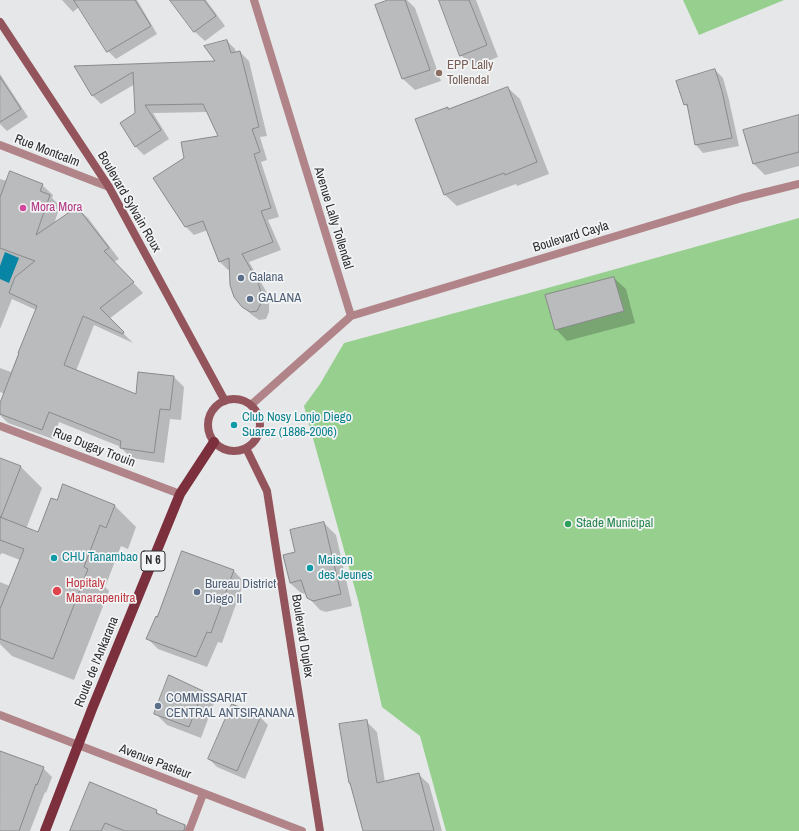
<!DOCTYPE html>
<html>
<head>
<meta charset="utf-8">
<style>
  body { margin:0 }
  canvas { display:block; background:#e5e7e8 }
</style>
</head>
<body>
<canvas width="799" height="831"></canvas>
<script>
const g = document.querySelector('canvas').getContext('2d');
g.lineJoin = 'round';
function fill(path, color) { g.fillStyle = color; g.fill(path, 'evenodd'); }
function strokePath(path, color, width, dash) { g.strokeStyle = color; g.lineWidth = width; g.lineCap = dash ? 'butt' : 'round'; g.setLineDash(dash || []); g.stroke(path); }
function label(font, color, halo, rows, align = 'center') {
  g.font = font + ' "Archivo Narrow",sans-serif'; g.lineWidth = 3.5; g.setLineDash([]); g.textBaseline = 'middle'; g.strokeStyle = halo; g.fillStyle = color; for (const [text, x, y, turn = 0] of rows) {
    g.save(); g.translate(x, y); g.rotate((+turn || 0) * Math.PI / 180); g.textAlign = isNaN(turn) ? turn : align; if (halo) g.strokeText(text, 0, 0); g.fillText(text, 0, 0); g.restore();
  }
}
const green = new Path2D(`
  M683,0h101l-85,35z
  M799,218v613h-353l-26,-95 -38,-29 -24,-107 -54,-194 16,-22 24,-41 200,-54z`);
const water = new Path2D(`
  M5,252l14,6 -10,25 -9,-4v-13z`);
const shadow = new Path2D(`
  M62,0h75l20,34 -41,25 -8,-8 -29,-44 -6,5z
  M172,0h34l19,26 -20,15 -11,-10z
  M392,0h15l8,8 26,73 -26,9 -12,-11z
  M440,0h36l22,57 -25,10 -12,-12z
  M227,41l8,8 1,4 4,-1 9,9 18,75 -7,1 7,23 -6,2 18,55 -11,3 13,30 -32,12 17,29 3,11v10l-3,7 -7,1 -7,-5 -9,-9 -13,-37 -2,1 -8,-8 -12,-32 -14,5 -8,-8 34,-90 -12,-25 -55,1 16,26 -25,16 -9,-9 1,-32 -1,-30 -34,20 -8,-8 -18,-29 142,-5z
  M715,70l8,8 6,22 10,46 -36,7 -7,-8 -8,-37 -3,-4z
  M0,74l28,43 -21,14 -7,-7z
  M508,88l12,11 29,75 -32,12 -1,-2 -59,22 -12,-11 3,-87 1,2z
  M799,116v50l-34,9 -11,-11z
  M0,179l7,2 35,4 11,10 -1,3 8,8 -6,18 23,-16 11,10 31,41 -5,3 29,31 -34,26 24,24 -39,-18 -18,46 60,24 38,-18 10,10 -3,33 -11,-1 -6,44 -32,-5 -11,-10v-1l-62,-25 -6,17 -45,-16 -8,-8v-9l5,-12 -5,-2v-24l11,4 25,-62 -24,-11 -12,30z
  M614,278l12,11 9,34 -68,18 -11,-12z
  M0,459l21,8 21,21 -16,41 13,4 76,-27 21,21 -8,22 -7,-3 -16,41 4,4 -35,89 -62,-24 -12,-12v-62l10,4 10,-26 -18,-7 -2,2z
  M324,523l12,12 16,71 -26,6 -6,-2 -12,-13 -2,-4 -4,1 -12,-11 6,-30z
  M234,571l10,11 -22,61 -4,-1 -11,25 -49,-18 -11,-11 11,-20z
  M202,691l12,12 -13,35 -34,-13 -12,-12z
  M260,717l8,8 -23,54 -28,-12 -8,-8z
  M366,721l11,11 8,50 33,-8 11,10 13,47h-78l-13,-46 -1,-2z
  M0,753l43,15 9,9 -6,16 -1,-1 -15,39h-30z
  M90,784l66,27 5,5 20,8v-1l4,1 7,7h-122z`);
const building = new Path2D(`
  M74,0h61l16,26 -44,26z
  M170,0h34l12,16 -22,16z
  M388,0h17l25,70 -28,9 -27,-74z
  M439,0h30l18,45 -27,11z
  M227,40l4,13 9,-2 19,76 -7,2 8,23 -6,2 17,54 -10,3 12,31 -31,12 16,28 3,11v10l-4,8 -7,1 -8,-5 -8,-10 -4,-12 -1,-27 -10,4 -16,-41 -18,6 -32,-49 31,-20 -3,-16 37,-6 -15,-32 -58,1 16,25 -26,17 -15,-24 15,-10 -2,-41 -41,24 -18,-30 141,-5 -11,-15z
  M715,69l7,22 10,47 -37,7 -8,-41 -3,1 -8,-24z
  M0,77l21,32 -21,13z
  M508,87l29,75 -32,13 -1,-2 -60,22 -29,-76 33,-12v2z
  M799,115v37l-46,12 -10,-34z
  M10,171l33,13 -3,7 10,4 -14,40 41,-28 32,41 -5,3 30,31 -34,26 24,24 -1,2 -40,-18 -19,49 72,29 2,-22 36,4 -4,34 -10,-1 -6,44 -34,-5 1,-7 -72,-29 -7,18 -42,-16v-11l19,-50h-1l19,-47 -28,-13 6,-16 20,-16 -35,-13v-50z
  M614,277l10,34 -69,19 -10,-35z
  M0,458l21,8 -20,51h-1z
  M63,484l52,21 -9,23 -6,-3 -16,42 4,2 -35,90 -53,-20v-30l24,-60 -24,-9v-23l38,15 13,-34 6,2z
  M324,522l17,72 -28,7 -6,-3 -6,-18 -11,3 -7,-28 12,-3 -5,-22z
  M182,551l52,19 -23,63 -4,-1 -11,25 -50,-18 10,-23 1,1z
  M169,675l34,16 -14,36 -35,-13z
  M232,704l29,12 -24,55 -29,-12z
  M367,720l10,63 42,-10 15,58h-71l-13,-48h-1l-10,-59z
  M0,751l44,16 -7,18 -1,-1 -17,47h-19z
  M90,782l67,28 -1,3 29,12 -1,6h-59l-20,-8 -4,8h-31z`);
const lane = new Path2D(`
  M189,831l14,-37`);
const street = new Path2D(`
  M254,0l97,316
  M0,145l109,42
  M251,405l100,-89 391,-118 57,-14
  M0,426l180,68
  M0,715l302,116`);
const secondary = new Path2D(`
  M0,22l109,165 116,214
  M208 425a26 26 0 1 1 52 0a26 26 0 1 1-52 0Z
  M246,448l21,43 53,340`);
const primary = new Path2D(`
  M45,831l47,-122 88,-215 34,-52`);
const markers = [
  [439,73,4,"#8d6e63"],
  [23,208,4,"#d1479c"],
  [241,278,4,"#5c6f8a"],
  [250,299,4,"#5c6f8a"],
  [234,425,4,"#0f9aa8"],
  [568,524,4,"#2e9e5b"],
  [54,558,4,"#0f9aa8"],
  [310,568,4,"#0f9aa8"],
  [57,591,5,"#e0444e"],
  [197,592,4,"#5c6f8a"],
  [158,706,4,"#5c6f8a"]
];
const shields = [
  [153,561,24]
];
const shieldNames = [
  ["N 6",153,561]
];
const educationNames = [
  ["EPP Lally",447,66],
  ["Tollendal",447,81]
];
const streetNames = [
  ["Rue Montcalm",47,151,21],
  ["Boulevard Sylvain Roux",129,202,60],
  ["Avenue Lally Tollendal",333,218,73],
  ["Boulevard Cayla",571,237,-17],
  ["Rue Dugay Trouin",94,448,21],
  ["Boulevard Duplex",302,636,81],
  ["Route de l'Ankarana",97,662,-68],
  ["Avenue Pasteur",155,762,21]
];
const hotelNames = [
  ["Mora Mora",31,208]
];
const serviceNames = [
  ["Galana",249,278],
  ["GALANA",258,299],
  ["Bureau District",205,585],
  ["Diego II",205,600],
  ["COMMISSARIAT",166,699],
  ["CENTRAL ANTSIRANANA",166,714]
];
const cultureNames = [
  ["Club Nosy Lonjo Diego",242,418],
  ["Suarez (1886-2006)",242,433],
  ["CHU Tanambao",62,558],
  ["Maison",318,561],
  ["des Jeunes",318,576]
];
const leisureNames = [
  ["Stade Municipal",576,524]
];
const healthNames = [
  ["Hopitaly",66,584],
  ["Manarapenitra",66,599]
];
fill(green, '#97cf8e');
fill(water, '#0ba5ce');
fill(shadow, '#0003');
fill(building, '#babbbc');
strokePath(building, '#898a8b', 1);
strokePath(lane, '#b18489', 8);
strokePath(street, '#b18489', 8);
strokePath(secondary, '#94545c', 8);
strokePath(primary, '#7c303e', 10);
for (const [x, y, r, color] of markers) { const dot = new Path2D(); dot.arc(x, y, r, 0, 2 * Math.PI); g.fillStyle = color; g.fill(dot); strokePath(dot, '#f3f4f5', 1.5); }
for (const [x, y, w] of shields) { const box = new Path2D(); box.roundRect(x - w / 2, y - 10, w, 20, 3); g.fillStyle = '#f3f4f5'; g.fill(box); strokePath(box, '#2d2d2e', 1); }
label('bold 12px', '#2d2d2e', null, shieldNames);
label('13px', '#785e54', '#f3f4f5', educationNames, 'left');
label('13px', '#2d2d2e', '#f3f4f5', streetNames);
label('13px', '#b23c85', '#f3f4f5', hotelNames, 'left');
label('13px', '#4e5e75', '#f3f4f5', serviceNames, 'left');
label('13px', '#0d838f', '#f3f4f5', cultureNames, 'left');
label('13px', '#27864d', '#f3f4f5', leisureNames, 'left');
label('13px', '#be3a42', '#f3f4f5', healthNames, 'left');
</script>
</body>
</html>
